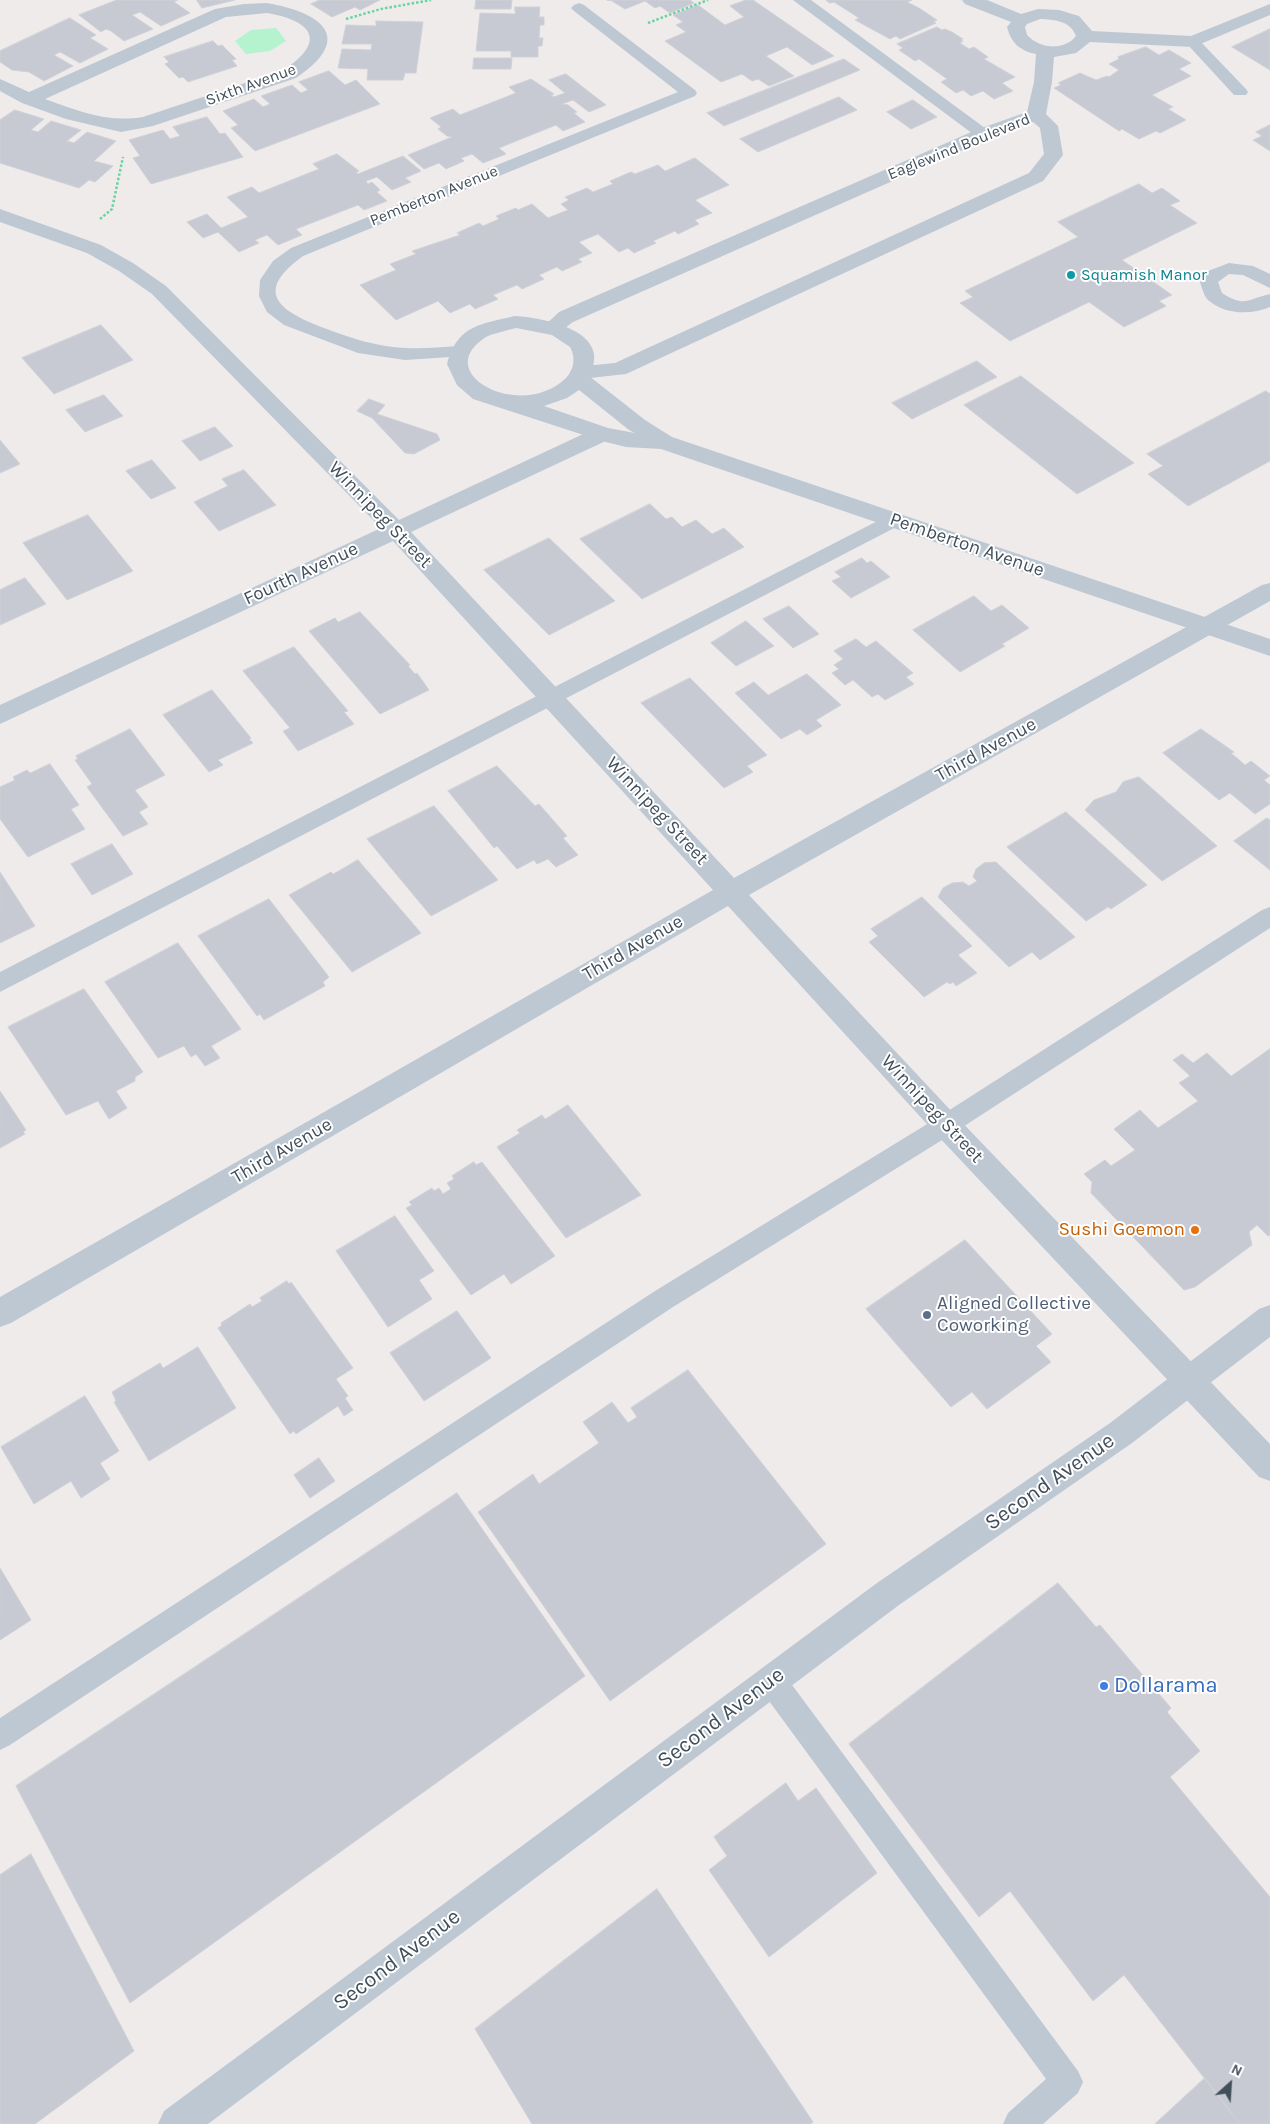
<!DOCTYPE html>
<html>
<head>
<meta charset="utf-8">
<style>
  body { margin:0 }
  #map { position:relative; width:1270px; height:2124px; overflow:hidden; background:#efebeb; font-family:Karla,sans-serif }
  canvas { display:block }
  .north { position:absolute; left:1205px; top:2059px; width:50px; height:50px; -webkit-text-stroke:4px #fff; paint-order:stroke; rotate:26deg; font-size:14px; font-weight:700; line-height:20px; text-align:center; color:#424f5b }
  .north::after { content:''; display:block; margin:auto; width:18px; height:22px; background:#424f5b; clip-path:polygon(50% 0,100% 100%,50% 72%,0 100%) }
</style>
</head>
<body>
<div id="map">
<canvas width="1270" height="2124"></canvas>
<div class="north">N</div>
</div>
<script>
const g = document.querySelector('canvas').getContext('2d');
g.lineJoin = 'round';
function fill(path, color) { g.fillStyle = color; g.fill(path, 'evenodd'); }
function strokePath(path, color, width, dash) { g.strokeStyle = color; g.lineWidth = width; g.lineCap = dash ? 'butt' : 'round'; g.setLineDash(dash || []); g.stroke(path); }
function label(font, color, halo, rows, align = 'center') {
  g.font = font + ' Karla,sans-serif'; g.lineWidth = 4; g.setLineDash([]); g.textBaseline = 'middle'; g.strokeStyle = halo; g.fillStyle = color; for (const [text, x, y, turn = 0] of rows) {
    g.save(); g.translate(x, y); g.rotate((+turn || 0) * Math.PI / 180); g.textAlign = isNaN(turn) ? turn : align; if (halo) g.strokeText(text, 0, 0); g.fillText(text, 0, 0); g.restore();
  }
}
const green = new Path2D(`
  M276,28l10,13 -16,10 -24,3 -11,-13 16,-11z`);
const building = new Path2D(`
  M117,0h61l-4,2 16,11 -29,13 -21,-14 -8,3 21,14 -29,12 -13,-10 -5,-2 -5,3 -22,-17z
  M197,0h38l-33,8z
  M320,0h60l-20,10 -5,-3 -23,10 -21,-13z
  M476,0h36l-1,9h-36z
  M607,0h83l4,3 -24,10 -10,-7 -5,2 -10,-7 -20,8 -13,-8z
  M746,0h7l81,56 -22,9 -25,-18 -21,9 28,20 -25,10 -11,-7 -6,2 -10,-7 -21,8 -56,-41 21,-9 -10,-7 7,-3 -10,-7 25,-10 27,20 19,-8 -14,-11z
  M826,0h86l-5,2 12,6 18,12 -4,2 3,1 -36,16 -4,-3 -6,3 -35,-19 4,-2 -25,-16 -4,1z
  M515,7h25l-1,10h5v8h-4l-1,13h4l-1,8h-4v11h-27v-6h-35l4,-38 35,1z
  M70,18l26,17 -6,3 18,11 -28,14 -20,-11 -6,3 19,11 -29,15 -15,-9 -17,-2 -12,-8v-11z
  M376,21l47,1 -7,51h-11l-2,7h-36l1,-11 -30,-1 4,-19 29,1 1,-6h-30l4,-19 30,1z
  M937,27l5,3 3,-1 7,3 11,7 -2,1 2,1 -3,2 9,6 5,-2 14,10 -4,2 31,18 -13,6 11,8 -19,8 -11,-8 -12,5 -8,-6 -7,3 -15,-11 6,-3 -28,-20 -4,2 -16,-11 4,-2 -6,-4z
  M1270,29v41l-38,-23z
  M213,41l5,5 4,-1 14,14 -4,1 5,6 -49,16 -5,-5 -4,1 -14,-14 4,-2 -5,-5z
  M1146,47l13,8 10,-5 22,13 -12,6 12,7 -39,19 21,12 -5,2 18,11 -26,13 -4,-2 -17,8 -17,-10 -3,2 -65,-43 7,-3 -3,-2 22,-10 16,7 11,-4 2,1 10,-7 -10,-6 10,-5 -1,-2z
  M474,58h38l-1,11h-38z
  M844,59l16,11 -136,56 -17,-13z
  M329,71l16,14 11,-5 24,24 -125,47 -24,-23 7,-3 -15,-14 31,-12 9,8 7,-3 -9,-8 31,-11 9,8 7,-3 -9,-8z
  M566,74l40,31 -17,7 -16,-12 -11,4 6,1 9,7 -3,1 11,9 -22,9 -7,-6 -57,23 7,6 -23,9 -11,-9 -11,4 3,3 -18,8 -7,-6 -15,6 -16,-14 44,-18 -5,-1 -9,-7 3,-2 -11,-9 23,-9 7,6 56,-22 -7,-6 22,-8 23,15 -3,1 3,2 11,-4 -16,-13z
  M839,97l18,13 -99,42 -18,-13z
  M913,100l24,17 -26,12 -24,-17z
  M15,110l29,9 -13,11 7,2 13,-11 30,9 -14,11 7,2 13,-11 29,9 -22,20 19,5 -18,16 -6,-2 -10,8 -79,-25v-43z
  M207,117l13,17 5,-1 18,24 -92,27 -18,-26 7,-2 -11,-16 34,-10 7,9 10,-3 -7,-9z
  M1270,125v26l-17,-11 9,-4 -6,-4z
  M337,154l22,17 -3,1 2,2 45,-18 18,15 -16,7 6,4 -19,8 -15,-13 -11,4 2,3 4,-2 8,8 -3,2 10,9 -23,9 -6,-5 -62,24 6,6 -24,10 -11,-10 -12,5 4,3 -20,9 -21,-20 -15,6 -16,-16 20,-8 14,14 27,-11 -21,-20 25,-10 7,6 60,-24 -6,-5z
  M695,158l34,27 -34,15 17,13 -17,7 4,4 -21,10 -3,-3 -22,10 3,2 -22,10 -6,-5 -9,4 -21,-18 -19,8 13,11 -14,6 4,3 -20,9 -5,-4 -18,8 5,4 -22,10 -5,-4 -24,10 5,4 -23,10 -5,-5 -20,9 -12,-12 -42,19 -36,-35 36,-15 -6,-6 26,-10 -4,-3 48,-16 -3,-2 22,-10 4,3 16,-7 -3,-3 20,-8 2,2 14,-6 16,14 20,-8 -7,-6 8,-4 -4,-3 22,-9 6,4 20,-8 -3,-3 21,-9 4,2 23,-9 7,6z
  M1139,184l13,9 10,-5 18,13 -10,4 27,18 -75,37 50,35 -13,6 7,5 -42,21 -35,-25 -79,39 -50,-38 13,-6 -8,-6 113,-54 -20,-15z
  M101,325l32,35 -79,34 -32,-36z
  M977,361l20,16 -85,42 -20,-16z
  M1021,376l113,87 -57,31 -113,-89z
  M1266,391l4,3v67l-82,45 -40,-32 15,-8 -16,-12z
  M104,395l19,21 -38,16 -19,-22z
  M369,399l16,6 -8,9 60,20 3,6 -26,14 -9,-1 -33,-35 -15,-7z
  M215,427l18,19 -33,15 -18,-20z
  M0,440l20,24 -20,9z
  M152,460l24,28 -25,11 -25,-28z
  M244,470l32,35 -57,26 -25,-29 34,-16 -6,-7z
  M650,504l16,15 6,-2 10,10 14,-7 16,14 12,-6 20,19 -102,52 -62,-60z
  M88,515l45,56 -66,29 -44,-57z
  M549,538l66,63 -66,34 -65,-65z
  M862,558l5,5 4,-2 19,16 -39,21 -19,-17 9,-4 -6,-5z
  M25,578l21,26 -46,21v-35z
  M974,596l17,15 11,-6 27,23 -27,16 3,2 -45,26 -47,-42z
  M789,606l30,28 -26,14 -30,-29z
  M360,612l50,53 -2,1 7,8 2,-1 12,17 -49,24 -71,-83 26,-13 3,4z
  M746,621l28,25 -38,20 -25,-23z
  M856,639l10,8 10,-6 37,32 -7,4 8,7 -29,16 -7,-6 -6,3 -19,-17 -8,5 -13,-12 7,-4 -5,-4 9,-6 -9,-8z
  M294,647l54,64 -4,1 10,12 -56,27 -15,-20 7,-3 -47,-57z
  M807,674l34,31 -25,15 6,6 -15,9 -7,-6 -19,10 -46,-46 19,-11 14,13z
  M690,678l77,77 -20,11 6,6 -29,16 -83,-85z
  M212,690l39,48 -2,1 4,4 -35,17 5,5 -14,7 -46,-57z
  M130,729l35,46 -30,15 13,17 -9,5 9,12 -25,12 -36,-49 5,-3 -17,-24 3,-1 -2,-3z
  M1201,729l33,23 -3,1 14,12 6,-4 19,15 -6,4 6,5v19l-15,10 -25,-21 -11,7 -56,-47z
  M50,764l29,41 -8,4 14,20 -57,28 -28,-38v-32l15,-7 -2,-3 14,-7 3,3z
  M497,766l38,40 4,-2 28,32 -4,2 15,17 -22,12 -8,-8 -11,5 -3,-4 -17,9 -20,-23 -3,2 -46,-57z
  M1139,777l78,69 -55,35 -77,-71 9,-10 22,-8 7,-10z
  M434,806l64,74 -67,36 -64,-77z
  M1066,812l81,73 -36,24 -3,-2 -22,14 -79,-74z
  M1267,818l3,2v50l-36,-29z
  M112,844l21,30 -41,21 -21,-31z
  M358,860l63,73 -69,39 -63,-77 42,-23 2,2z
  M995,862h1l79,75 -35,23 -8,-8 -23,15 -71,-70 5,-9 9,-5 11,-1 6,4 8,-5 -4,-4 3,-8 8,-6z
  M0,872l35,54 -35,17z
  M922,897l50,49 -14,9 19,18 -21,13 -3,-4 -3,2 -3,-2 -23,15 -55,-55 9,-6 -7,-7z
  M269,899l60,78 -6,5 2,4 -61,34 -4,-6 -3,2 -59,-80z
  M178,943l63,86 -30,17 9,12 -15,8 -9,-12 -5,3 -7,-11 -26,12 -53,-76z
  M84,989l59,83 -8,5v4l-19,10 11,17 -18,11 -11,-18 -32,14 -58,-88z
  M1270,1049v186l-2,1 -11,-11 -8,7 3,13 -57,42 -11,3 -93,-97 1,-11 -8,-8 21,-14 6,6 24,-16 -21,-21 26,-19 18,18 40,-27 -19,-18 11,-7 -17,-16 9,-6 11,9 14,-10 24,23z
  M0,1091l26,39 -3,2 2,2 -25,14z
  M568,1105l73,90 -75,43 -69,-91 23,-14 -3,-3 25,-15 3,4z
  M474,1162l2,3 6,-3 73,94 -44,28 -7,-10 -33,21 -65,-87 6,-3 -3,-3 23,-14 2,3 5,-3 4,6 8,-5 -4,-6 7,-4 -2,-3z
  M395,1216l39,55 -15,9 13,19 -44,28 -52,-76z
  M965,1240l87,94 -16,12 15,16 -64,47 -15,-17 -21,15 -85,-98z
  M287,1281l2,3 2,-2 62,86 -17,11 12,17 -3,2 8,12 -9,6 -6,-10 -42,28 -2,-3 -4,3 -72,-106 4,-3 -1,-2 29,-19 2,3 10,-6 -2,-3z
  M457,1311l34,47 -67,43 -34,-48z
  M198,1347l38,61 -87,53 -35,-59 2,-1 -4,-9 48,-29 3,5z
  M688,1370l138,174 -216,157 -132,-189 55,-38 6,10 60,-41 -16,-21 29,-20 16,21 9,-6 -6,-9z
  M85,1396l34,55 -19,12 10,16 -29,19 -10,-17 -37,23 -33,-57z
  M319,1458l16,23 -25,17 -16,-23z
  M457,1493l128,183 -455,327 -114,-217z
  M0,1568l31,52 -31,20z
  M1058,1583l38,44 4,-2 71,83 -4,4 33,39 -30,26 100,120v227h-30l-116,-149 -31,26 -83,-110 -31,26 -130,-173z
  M786,1783l12,18 18,-13 61,85 -108,84 -60,-87 18,-14 -13,-19z
  M31,1854l103,197 -99,73h-35v-249z
  M657,1889l156,233 -3,2h-278l-57,-95z
  M1205,2078l35,46h-85z`);
const path = new Path2D(`
  M346,19l35,-10 50,-9
  M648,23l60,-23
  M100,219l12,-10 11,-52`);
const service = new Path2D(`
  M793,0h18l178,131 2,3 -2,3h-12z
  M579,3l5,2 111,85 2,3 -2,3 -392,160c-51,37 -23,55 21,72 27,10 53,19 81,20 18,1 36,-1 54,-2l6,2 3,4 -3,4 -60,4 -47,-7 -74,-28 -17,-13 -8,-16 1,-16 13,-19 18,-13 387,-156 -104,-81 -3,-3 3,-3z
  M1193,37l5,2 48,50 2,3 -2,3h-12l-46,-50 -3,-3z
  M1229,263l24,3 17,8v14l-27,-13 -14,-1 -11,8 4,11c24,15 25,6 48,1v13c-19,8 -45,8 -62,-7 -4,-4 -6,-12 -8,-18l8,-11z
  M893,513l7,2 3,5 -3,5 -900,467v-20z
  M1270,907v21l-315,204 -282,175 -663,438 -10,5v-32l655,-427 282,-173 325,-208z
  M771,1666l10,4 297,401 5,11 -5,11 -35,31h-40l5,-11 38,-34 -285,-389 -4,-10 4,-10z`);
const minor = new Path2D(`
  M962,0h25l34,14 17,-5 21,1 20,6 13,15 99,5 79,-32v11l-77,32 -103,-5 -14,11 -22,4 -2,25 -6,32 12,12 5,29 -20,26 -417,193 -45,5 -7,-2 -4,-5 4,-5 41,-4 414,-190 15,-19 -4,-26 -7,-6 -43,16 -417,184c-9,7 -15,13 -27,10l-3,-5 16,-15 417,-182 51,-18 7,-30 2,-28c-16,-3 -25,-11 -29,-27l4,-5 -46,-18zM1040,19c14,1 30,1 36,17 -12,15 -36,13 -49,-1l-2,-8 2,-3z
  M267,3c53,9 90,34 29,75l-143,48 -32,6 -55,-13 -44,-16 -22,-12v-12l29,13 186,-83 29,-5zM267,13c46,8 60,28 17,57l-141,47c-36,6 -64,-6 -98,-18l181,-82z
  M0,209l101,36 32,18 33,23 233,234 195,-91 8,-2 8,2 3,5 -3,5 -199,93 323,346 528,-293 8,-2v18l-521,294 207,221 314,328v37l-11,-4 -323,-343 -208,-228 -717,417 -11,4v-30l713,-407 -320,-349 -393,183v-19l381,-177 -229,-234 -33,-23 -32,-18 -87,-31z`);
const tertiary = new Path2D(`
  M515,316c30,2 99,15 74,60l56,44 27,17 598,202v17l-609,-207 -35,-2 -24,-6 -129,-42 -16,-14 -10,-21c10,-39 34,-40 68,-48zM516,328l36,7 18,12c6,10 4,23 -4,31 -45,44 -137,-5 -80,-41 8,-4 20,-6 30,-9zM579,390l50,40 6,3 -27,-5 -64,-22 23,-8z
  M1270,1305v32l-138,106 -233,162 -691,519h-50l6,-13 713,-528 233,-160 149,-114z`);
const markers = [
  [1071,275,5,"#0f9aa8"],
  [1195,1230,5,"#e8710a"],
  [927,1315,5,"#5c6f8a"],
  [1104,1686,5,"#3f7fe0"]
];
const farStreetnames = [
  ["Sixth Avenue",251,85,-20],
  ["Eaglewind Boulevard",959,147,-22],
  ["Pemberton Avenue",434,196,-22]
];
const farCulturenames = [
  ["Squamish Manor",1081,275]
];
const streetNames = [
  ["Winnipeg Street",380,515,46],
  ["Pemberton Avenue",967,545,19],
  ["Fourth Avenue",301,574,-25],
  ["Third Avenue",986,750,-29],
  ["Winnipeg Street",657,811,47],
  ["Third Avenue",633,948,-30],
  ["Winnipeg Street",932,1109,47],
  ["Third Avenue",282,1151,-30]
];
const foodNames = [
  ["Sushi Goemon",1185,1230]
];
const serviceNames = [
  ["Aligned Collective",937,1304],
  ["Coworking",937,1326]
];
const nearStreetnames = [
  ["Second Avenue",1050,1482,-35],
  ["Second Avenue",721,1718,-37],
  ["Second Avenue",397,1960,-37]
];
const nearShopnames = [
  ["Dollarama",1114,1686]
];
fill(green, '#b4f3cd');
fill(building, '#c7cad2');
strokePath(building, '#cfd1d8', 1);
strokePath(path, '#69d3a1', 2.5, [2.5, 2]);
fill(service, '#bdc8d3');
fill(minor, '#bdc8d3');
fill(tertiary, '#bdc8d3');
for (const [x, y, r, color] of markers) { const dot = new Path2D(); dot.arc(x, y, r, 0, 2 * Math.PI); g.fillStyle = color; g.fill(dot); strokePath(dot, '#fff', 2); }
label('16px', '#424f5b', '#fff', farStreetnames);
label('16px', '#0d838f', '#fff', farCulturenames, 'left');
label('19px', '#424f5b', '#fff', streetNames);
label('19px', '#c56008', '#fff', foodNames, 'right');
label('19px', '#4e5e75', '#fff', serviceNames, 'left');
label('22px', '#424f5b', '#fff', nearStreetnames);
label('22px', '#366cbe', '#fff', nearShopnames, 'left');
</script>
</body>
</html>
